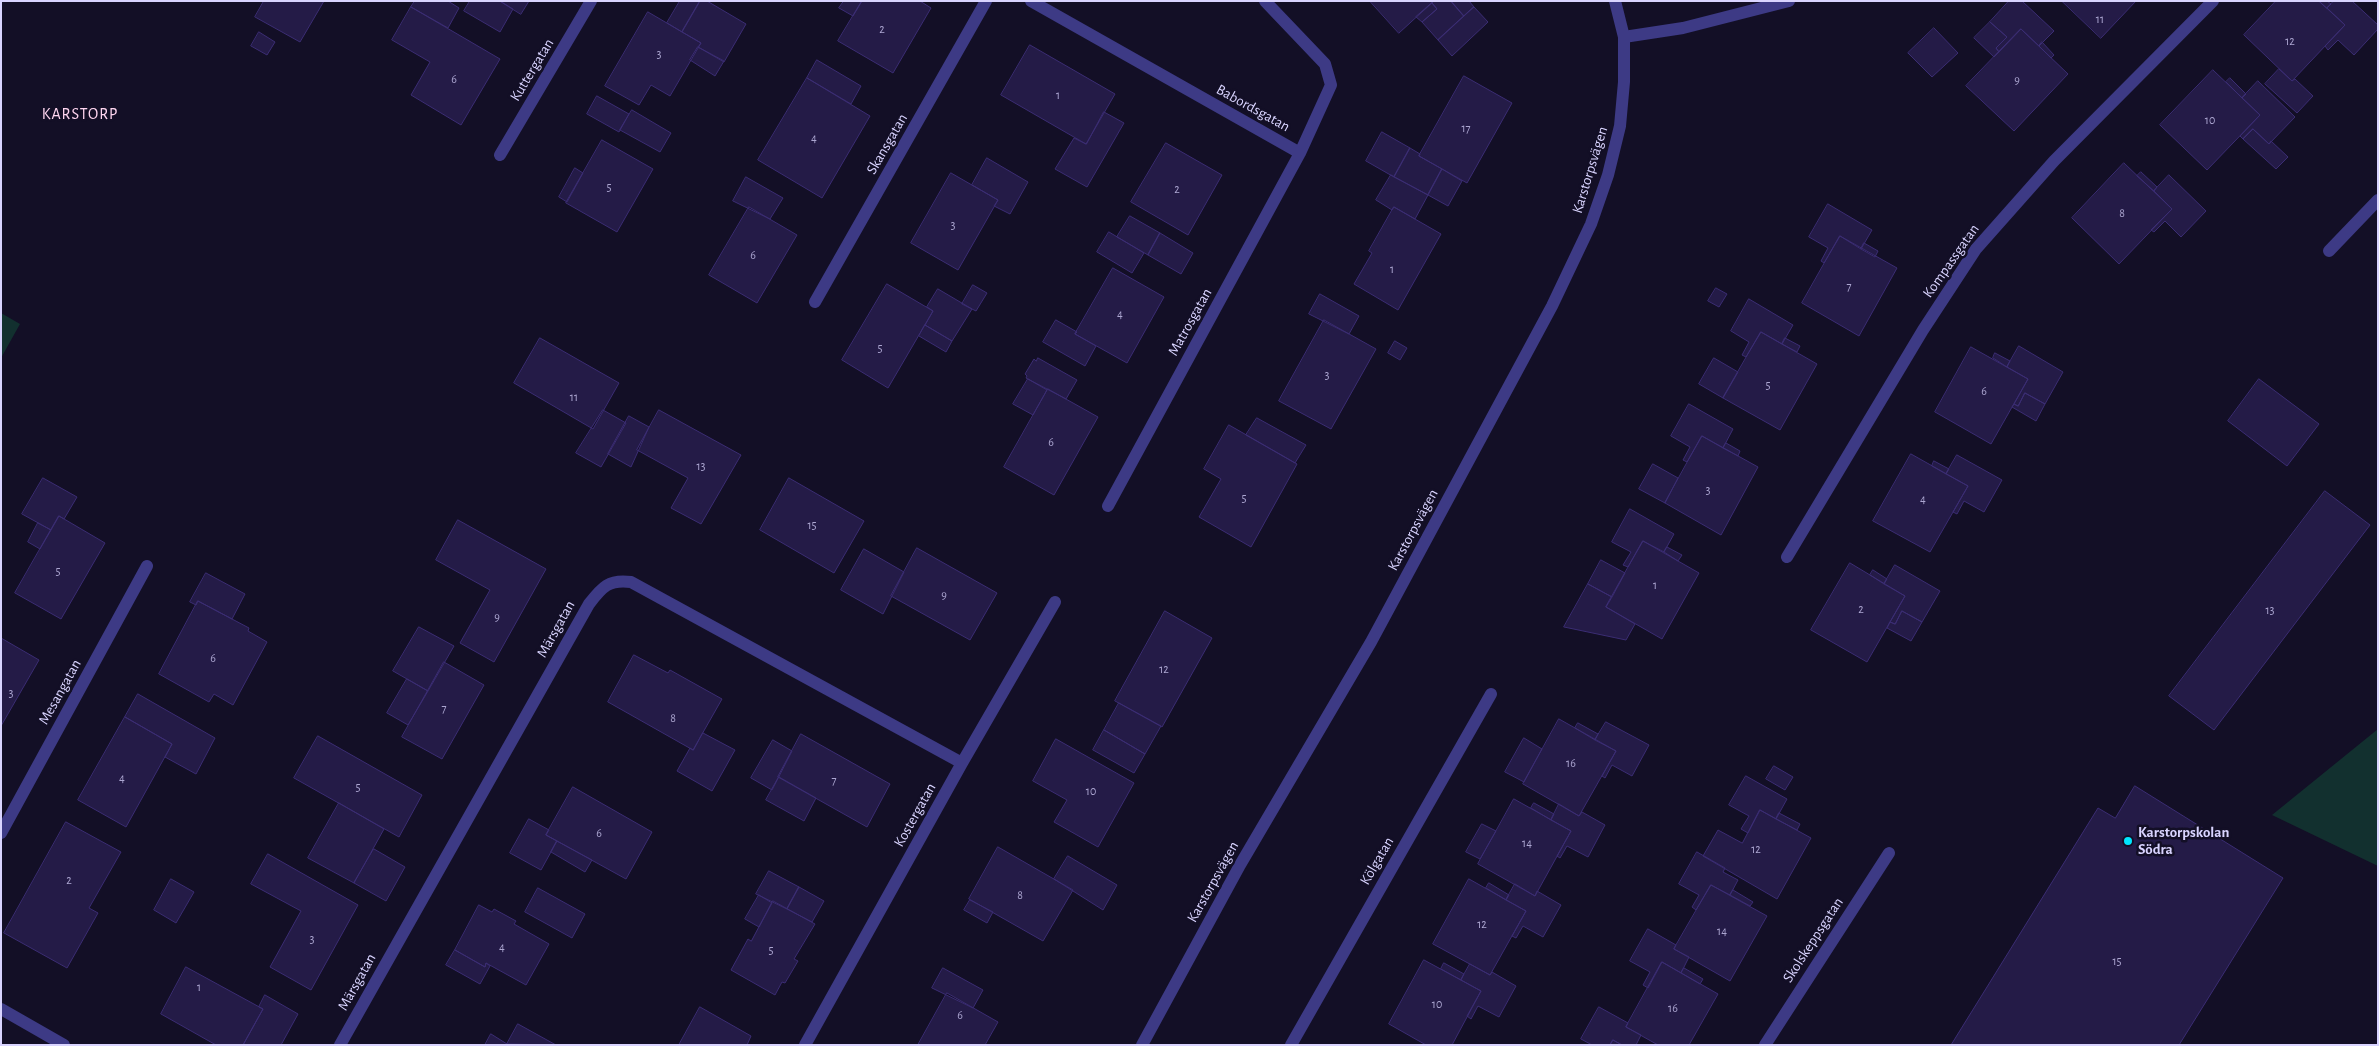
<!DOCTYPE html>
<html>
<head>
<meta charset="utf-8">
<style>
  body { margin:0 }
  #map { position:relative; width:2379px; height:1046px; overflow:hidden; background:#130f26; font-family:"Alegreya Sans",sans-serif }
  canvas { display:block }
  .frame { position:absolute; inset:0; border:2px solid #d9d4ff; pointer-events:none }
</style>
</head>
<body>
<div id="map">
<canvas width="2379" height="1046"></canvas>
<div class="frame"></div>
</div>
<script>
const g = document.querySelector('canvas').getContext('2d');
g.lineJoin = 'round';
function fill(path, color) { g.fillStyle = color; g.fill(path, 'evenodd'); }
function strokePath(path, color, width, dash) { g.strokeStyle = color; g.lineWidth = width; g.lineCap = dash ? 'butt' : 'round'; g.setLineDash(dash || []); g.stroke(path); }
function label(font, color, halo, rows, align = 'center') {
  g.font = font + ' "Alegreya Sans",sans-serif'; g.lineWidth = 5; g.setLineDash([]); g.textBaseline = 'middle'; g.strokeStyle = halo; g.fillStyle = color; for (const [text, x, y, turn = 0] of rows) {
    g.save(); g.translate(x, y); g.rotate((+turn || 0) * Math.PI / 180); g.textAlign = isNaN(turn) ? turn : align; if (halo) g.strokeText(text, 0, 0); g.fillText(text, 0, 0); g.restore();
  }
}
const green = new Path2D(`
  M1,313l19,11 -19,34z
  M2378,729v137l-106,-51z`);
const building = new Path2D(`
  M264,1h60l-24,41 -45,-25z
  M415,1h33l11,7 -11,20 -37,-21z
  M470,1h30l13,8 -13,23 -36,-21z
  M500,1h29l-8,13z
  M680,1h20l-18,31 -15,-9z
  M700,1h7l39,23 -22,38 -26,-15 3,-4 -19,-11z
  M844,1h18l-9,15 -14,-8z
  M862,1h58l11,7 -38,65 -55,-32z
  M1370,1h64l-35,32z
  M1434,1h17l13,15 -26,24 -16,-18 15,-13 -5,-6z
  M1451,1h18l5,6 -10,9z
  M2009,1h13l32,30 -15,15 -18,-17 -22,23 -3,-4 11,-11 -17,-15z
  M2062,1h74l-35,37z
  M2276,1h43l26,24 -53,56 -48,-46z
  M2319,1h8l4,3 -4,4z
  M2334,1h18l26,24v4l-24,26 -16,-15 -10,10 -3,-4 20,-21 -18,-17z
  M1432,3l5,6 -15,13 -6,-5z
  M411,7l89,52 -39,66 -50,-30 19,-33 -38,-22z
  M1474,7l14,15 -36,34 -14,-16z
  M648,12l53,31 -31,53 -19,-11 -12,20 -34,-19z
  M1990,22l17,15 -11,11 3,4 -5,5 -20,-19z
  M1934,28l24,25 -26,24 -24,-24z
  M2021,29l47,45 -54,57 -48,-45z
  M259,32l16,10 -8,13 -16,-9z
  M2042,42l12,13 -3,3 -12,-12z
  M1030,45l85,49 -29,50 -85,-49z
  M698,47l26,14 -9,15 -25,-16z
  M817,60l44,26 -10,18 -44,-26z
  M2279,69l13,12 3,-2 18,17 -16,17 -32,-29z
  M2213,70l47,45 -53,55 -47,-45z
  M1464,76l48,27 -45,80 -48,-27z
  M807,78l63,38 -48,82 -64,-38z
  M2230,78l16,16 -4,4 -16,-16z
  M2258,81l37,36 -26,27 -16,-15 -10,10 -3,-3 20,-21 -18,-17z
  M597,96l32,18 -10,18 -32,-18z
  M632,110l39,23 -11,19 -40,-22z
  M1104,112l20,11 -37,64 -32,-18 19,-31 12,6z
  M2253,129l16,15 2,-3 17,16 -12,12 -33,-30z
  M1382,132l28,16 -16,29 -28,-16z
  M602,140l51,29 -36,63 -51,-29z
  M1166,143l56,32 -34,60 -57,-33z
  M1410,148l10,6 -1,2 23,13 -14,26 -34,-18z
  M987,158l41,24 -18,32 -16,-8 4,-6 -26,-15z
  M2124,163l48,46 -53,55 -47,-46z
  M575,168l8,5 -16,29 -8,-5z
  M1442,169l20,12 -14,25 -20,-11z
  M2141,172l16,15 -3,4 -17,-15z
  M951,173l47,27 -40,70 -47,-27z
  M1391,175l37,20 -13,24 -21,-12 -2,3 -16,-10z
  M2169,175l37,36 -25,26 -16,-16 -11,11 -3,-2 21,-21 -18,-18z
  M746,177l37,21 -13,21 -37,-18z
  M1828,204l44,26 -11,19 -21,-13 -16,27 -3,-2 7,-13 -19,-11z
  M749,207l48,28 -40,68 -48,-28z
  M1394,207l47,27 -43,76 -44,-26 18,-31 -3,-2z
  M1130,216l30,17 -12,22 -31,-18z
  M1109,232l35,21 -12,20 -35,-21z
  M1160,233l33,20 -12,21 -33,-19z
  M1840,236l57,32 -38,68 -57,-33z
  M1864,243l14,8 -3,6 -14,-8z
  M1113,268l51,29 -37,66 -52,-29z
  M887,284l46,27 -45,77 -46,-28z
  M973,285l14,8 -11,18 -14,-7z
  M1716,288l11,6 -8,13 -11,-6z
  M938,289l34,20 -20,32 -27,-16 8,-14 -6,-4z
  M1320,294l39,22 -10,18 -40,-20z
  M1749,299l44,26 -11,19 -21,-12 -15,25 -4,-2 7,-13 -18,-11z
  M1056,320l21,12 -2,2 21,12 -11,20 -42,-24z
  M1324,320l52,29 -45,80 -52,-28z
  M925,325l27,16 -6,11 -27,-16z
  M1761,332l56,32 -37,66 -57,-32z
  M540,338l79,45 -26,46 -79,-46z
  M1785,338l15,8 -3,6 -15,-8z
  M1395,341l12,7 -7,12 -12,-7z
  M2019,346l44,26 -18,32 -20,-11 -7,13 -4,-2 14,-25 -21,-12z
  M1971,347l57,32 -37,65 -56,-32z
  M1995,353l15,8 -3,6 -14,-9z
  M1038,358l39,22 -11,19 -40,-21 1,-2 -2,-2 9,-15 2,2z
  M1714,358l24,14 -15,26 -24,-14z
  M1028,379l19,11 -14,25 -20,-11z
  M2259,379l60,45 -32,42 -59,-45z
  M1048,389l50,28 -44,78 -50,-28z
  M2025,393l20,11 -9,17 -24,-14 2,-3 4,2z
  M1689,404l44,25 -10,19 -21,-12 -15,26 -4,-2 7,-13 -19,-11z
  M603,410l23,13 -25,44 -25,-14z
  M659,410l82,45 -40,69 -30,-16 17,-30 -51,-28z
  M629,416l20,11 -18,40 -23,-13z
  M1257,418l49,27 -11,18 -49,-28z
  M1229,425l68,39 -46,83 -52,-30 22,-38 -17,-10z
  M1702,436l56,31 -37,68 -56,-32z
  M1726,443l14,8 -2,5 -15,-8z
  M1911,454l57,32 -38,66 -57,-31z
  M1957,455l45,25 -18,32 -20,-11 -7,13 -4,-2 15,-26 -22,-12z
  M1934,461l15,8 -3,5 -14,-8z
  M1653,464l25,14 -13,25 -26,-14z
  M43,478l34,19 -13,22 -5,-3 -8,14 -29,-16z
  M789,478l75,43 -30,52 -74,-43z
  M2325,491l45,34 -156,205 -45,-34z
  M1630,509l44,25 -10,18 -21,-11 -15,26 -5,-2 8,-13 -19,-10z
  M59,516l46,27 -44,76 -46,-26z
  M458,520l88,49 -52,93 -34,-19 30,-53 -54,-30z
  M38,523l13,7 -11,19 -12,-7z
  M1643,541l56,32 -37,66 -56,-32z
  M1667,547l15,8 -4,6 -14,-9z
  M917,548l80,45 -27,47 -79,-44z
  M864,549l40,23 -21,42 -42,-24z
  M1601,560l24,13 -13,24 -24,-13z
  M1850,563l55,33 -38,66 -56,-32z
  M1895,565l45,26 -18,31 -20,-11 -7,13 -5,-2 15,-26 -21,-12z
  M1873,570l14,9 -3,5 -14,-9z
  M206,573l39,21 -13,25 -34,-18 -2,4 -6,-3z
  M1588,584l24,13 -6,10 29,17 -9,16 -62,-13z
  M198,601l51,27 -1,3 19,11 -34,63 -19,-11 -5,8 -50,-28z
  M1165,611l47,27 -50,89 -47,-26z
  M1902,611l20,11 -11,19 -24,-13 3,-6 5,2z
  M419,627l35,19 -26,45 -35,-20z
  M1,638l38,22 -38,66z
  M634,655l34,18 2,-3 52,29 -29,51 -85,-48z
  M444,662l40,23 -42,74 -40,-22z
  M407,679l21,12 -20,34 -21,-12z
  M138,694l77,44 -19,36 -31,-17 7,-13 -47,-27z
  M1119,703l42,23 -16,28 -41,-24z
  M125,717l47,27 -46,83 -48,-27z
  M1559,719l57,32 -37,65 -56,-32z
  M1606,722l43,23 -17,31 -20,-11 -7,13 -3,-2 14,-25 -21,-11z
  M1578,723l20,11 -3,6 -20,-12z
  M1104,730l41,24 -11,19 -41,-23z
  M703,733l32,17 -23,41 -35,-20 13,-23 3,2z
  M801,734l89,50 -23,43 -89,-50z
  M318,736l104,59 -23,42 -105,-59z
  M1524,738l18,11 -18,33 -19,-10z
  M1056,739l78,44 -36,64 -44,-25 13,-22 -34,-19z
  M773,740l19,11 -20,39 -21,-12z
  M1774,766l19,11 -8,13 -19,-11z
  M1746,776l41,23 -11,20 -16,-9 -12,23 -7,-4 8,-13 -20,-11z
  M779,777l37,21 -12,23 -38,-21z
  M2135,786l148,92 -104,167h-228l147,-237 17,10z
  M573,787l79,45 -26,47 -80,-44z
  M1514,799l57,32 -36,65 -57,-32z
  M339,803l45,26 -30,54 -46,-25z
  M1534,803l20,11 -3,6 -20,-12z
  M1559,804l20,12 3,-4 23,13 -17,32 -21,-11 -7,12 -3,-2 14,-25 -20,-11z
  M1760,810l51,28 -34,61 -74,-43 15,-26 24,13z
  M1779,813l21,11 -3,6 -21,-11z
  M529,819l20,11 -3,5 11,6 -16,29 -31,-17z
  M66,822l55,30 -32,56 9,5 -31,55 -63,-35z
  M1482,824l14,7 -16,28 -14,-7z
  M557,841l35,19 -7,12 -34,-20z
  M998,847l75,43 -30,51 -74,-42z
  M374,849l31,18 -19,34 -32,-18z
  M1697,852l28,16 -2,4 15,8 -8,15 -19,-10 -15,25 -4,-3 7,-12 -20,-11z
  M268,854l90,51 -47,85 -41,-23 31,-56 -50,-27z
  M1068,856l49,29 -14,25 -49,-31z
  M769,871l30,16 -12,22 -31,-15z
  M171,879l23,13 -18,31 -22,-13z
  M1469,879l57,32 -36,64 -57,-31z
  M1489,883l20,12 -3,5 -20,-12z
  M1515,884l20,12 2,-5 24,14 -18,32 -20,-11 -7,12 -4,-2 14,-25 -20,-11z
  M1711,885l56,31 -37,65 -56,-32z
  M799,887l25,14 -12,21 -25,-13z
  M538,888l47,26 -13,24 -47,-26z
  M1733,890l20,12 -3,4 -20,-11z
  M759,895l13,8 -13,24 -14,-8z
  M970,900l23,12 -6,11 -23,-13z
  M773,901l42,23 -21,35 4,2 -13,22 -3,-1 -7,13 -44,-25 17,-31 3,2z
  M479,905l13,7 2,-3 22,12 -2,3 35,20 -23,41 -40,-22 -1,4 -30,-17z
  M1648,929l28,16 -2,4 15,8 -8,16 -19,-11 -14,26 -5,-3 7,-13 -20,-11z
  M455,950l30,17 1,-4 4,3 -10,18 -34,-19z
  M1424,960l57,31 -29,54h-26l-37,-21z
  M1662,962l56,32 -29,51h-31l-32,-18z
  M1444,963l20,11 -3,6 -20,-11z
  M1470,964l20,11 2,-3 24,14 -17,31 -21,-11 -7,13 -4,-3 14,-25 -20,-11z
  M186,967l77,42 -20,36h-27l-55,-31z
  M943,968l40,22 -10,18 -41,-20z
  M1684,968l19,11 -3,5 -19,-11z
  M947,993l51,29 -13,23h-67z
  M265,995l33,19 -17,31h-38l20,-36 -4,-2z
  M700,1007l51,29 -4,9h-68z
  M1599,1007l29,16 -2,4 15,8 -5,10h-14l-9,-5 -3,5h-18l-11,-6z
  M518,1024l38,21 -49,-1z
  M491,1034l16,10 2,1h-24z
  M1613,1040l9,5h-12z`);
const minor = new Path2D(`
  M1031,1l269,152 31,-68 -6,-21 -60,-63
  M1624,37l59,-9 106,-27
  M500,155l91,-154
  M2329,251l49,-51
  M815,302l171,-301
  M1108,506l192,-353
  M1787,557l136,-227 53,-81 78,-88 159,-160
  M1,833l146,-267
  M1,1009l63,36
  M340,1045l249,-441c13,-17 20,-25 42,-22l331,181
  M805,1045l157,-282 93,-161
  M1142,1045l98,-180 131,-223 181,-336 39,-82 17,-49 12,-49 4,-44v-45l-9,-36
  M1291,1045l200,-351
  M1765,1045l124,-192`);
const markers = [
  [2128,841,5,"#00e5ff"]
];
const numberNames = [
  ["11",2100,19],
  ["2",882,29],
  ["12",2290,41],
  ["3",659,54],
  ["6",454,79],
  ["9",2017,80],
  ["1",1058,95],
  ["10",2210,120],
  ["17",1466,128],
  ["4",814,138],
  ["5",609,187],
  ["2",1177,189],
  ["8",2122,213],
  ["3",953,225],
  ["6",753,255],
  ["1",1392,269],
  ["7",1849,286],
  ["4",1120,314],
  ["5",880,348],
  ["3",1327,375],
  ["5",1768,385],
  ["6",1984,391],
  ["11",574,397],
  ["6",1051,442],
  ["13",701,466],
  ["3",1708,490],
  ["5",1244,498],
  ["4",1923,499],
  ["15",812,525],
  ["5",58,571],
  ["1",1655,585],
  ["9",944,595],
  ["2",1861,609],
  ["13",2270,610],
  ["9",497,617],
  ["6",213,658],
  ["12",1164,669],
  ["3",11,693],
  ["7",444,708],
  ["8",673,718],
  ["16",1571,763],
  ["4",122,778],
  ["7",834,780],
  ["5",358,787],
  ["10",1091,791],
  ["6",599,833],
  ["14",1527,843],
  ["12",1756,849],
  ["2",69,880],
  ["8",1020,895],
  ["12",1482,924],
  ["14",1722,931],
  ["3",312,939],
  ["4",502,947],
  ["5",771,950],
  ["15",2117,961],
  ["1",199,987],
  ["10",1437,1004],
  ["16",1673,1008],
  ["6",960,1015]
];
const streetNames = [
  ["Kuttergatan",532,70,-59],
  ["Babordsgatan",1253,108,29],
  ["Skansgatan",887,144,-60],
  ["Karstorpsvägen",1590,170,-73],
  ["Kompassgatan",1951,261,-55],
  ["Matrosgatan",1190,322,-61],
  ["Karstorpsvägen",1413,530,-62],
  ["Märsgatan",556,629,-61],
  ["Mesangatan",60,692,-61],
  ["Kostergatan",915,815,-61],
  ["Kölgatan",1377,861,-60],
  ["Karstorpsvägen",1213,882,-61],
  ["Skolskeppsgatan",1813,940,-57],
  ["Märsgatan",357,982,-61]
];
const poiNames = [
  ["Karstorpskolan",2138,832],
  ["Södra",2138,849]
];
const neighbourhoodNames = [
  ["KARSTORP",80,114]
];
fill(green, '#12302f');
fill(building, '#241b47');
strokePath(building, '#3b2d73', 1);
strokePath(minor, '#3d3a85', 12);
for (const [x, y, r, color] of markers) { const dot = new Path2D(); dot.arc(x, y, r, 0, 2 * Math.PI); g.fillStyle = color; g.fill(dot); strokePath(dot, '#130f26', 2); }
label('12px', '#aca6d1', null, numberNames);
label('15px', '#d9d4ff', '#130f26', streetNames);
label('bold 15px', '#d9d4ff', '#130f26', poiNames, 'left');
g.letterSpacing = '1px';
label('16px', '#ffd6f0', '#130f26', neighbourhoodNames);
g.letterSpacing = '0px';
</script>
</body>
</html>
